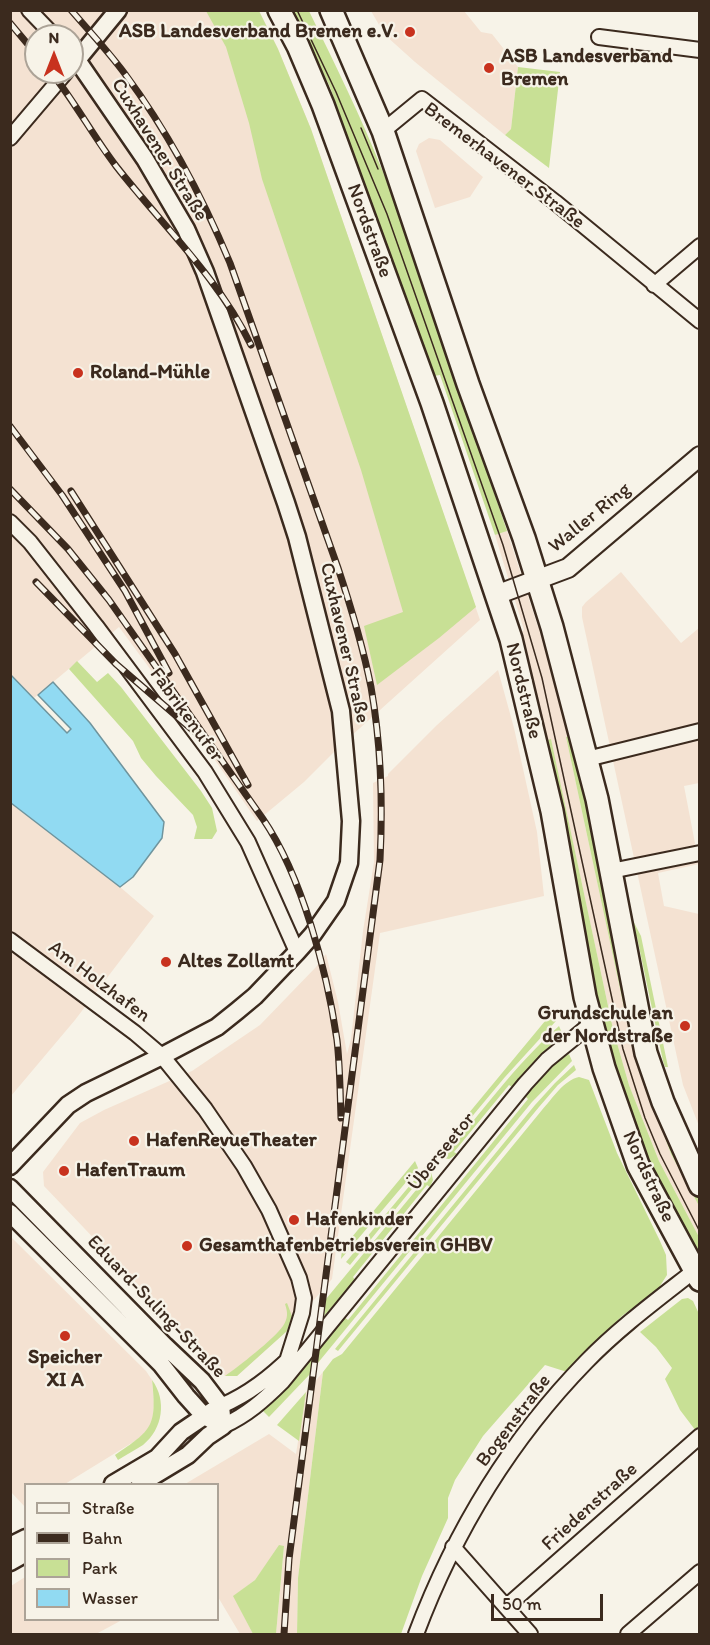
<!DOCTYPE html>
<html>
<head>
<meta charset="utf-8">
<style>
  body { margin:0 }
  #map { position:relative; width:710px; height:1645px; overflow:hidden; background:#f7f3e8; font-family:Itim,sans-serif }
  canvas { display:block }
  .frame { position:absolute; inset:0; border:12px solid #3b2a1e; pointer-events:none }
  .legend { position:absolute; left:24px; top:1483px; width:195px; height:138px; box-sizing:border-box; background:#f7f3e8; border:2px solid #aca397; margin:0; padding:8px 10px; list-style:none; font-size:18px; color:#3b2a1e }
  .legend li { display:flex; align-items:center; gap:12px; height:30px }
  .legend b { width:30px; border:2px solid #aca397 }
  .north { position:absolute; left:24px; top:24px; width:60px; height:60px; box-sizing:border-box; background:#f7f3e8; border:2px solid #aca397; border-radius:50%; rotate:0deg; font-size:16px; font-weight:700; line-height:24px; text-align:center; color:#3b2a1e }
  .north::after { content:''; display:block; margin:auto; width:21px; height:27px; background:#c8321e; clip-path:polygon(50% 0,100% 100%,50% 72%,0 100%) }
  .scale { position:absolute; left:491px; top:1594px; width:112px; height:27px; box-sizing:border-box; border:3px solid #3b2a1e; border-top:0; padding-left:8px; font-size:18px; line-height:21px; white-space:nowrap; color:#3b2a1e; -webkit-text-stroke:4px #f7f3e8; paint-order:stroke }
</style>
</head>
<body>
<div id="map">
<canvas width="710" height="1645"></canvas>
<div class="frame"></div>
<ul class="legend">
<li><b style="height:8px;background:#f7f3e8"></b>Straße</li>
<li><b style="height:8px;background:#3b2a1e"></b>Bahn</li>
<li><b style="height:16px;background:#c8e095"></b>Park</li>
<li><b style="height:16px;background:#91daf2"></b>Wasser</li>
</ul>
<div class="north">N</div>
<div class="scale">50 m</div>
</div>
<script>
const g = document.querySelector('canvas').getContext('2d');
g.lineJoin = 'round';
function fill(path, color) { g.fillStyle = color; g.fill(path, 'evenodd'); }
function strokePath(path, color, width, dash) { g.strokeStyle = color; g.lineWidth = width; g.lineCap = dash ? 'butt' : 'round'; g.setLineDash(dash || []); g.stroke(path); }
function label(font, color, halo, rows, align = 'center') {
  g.font = font + ' Itim,sans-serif'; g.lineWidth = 4.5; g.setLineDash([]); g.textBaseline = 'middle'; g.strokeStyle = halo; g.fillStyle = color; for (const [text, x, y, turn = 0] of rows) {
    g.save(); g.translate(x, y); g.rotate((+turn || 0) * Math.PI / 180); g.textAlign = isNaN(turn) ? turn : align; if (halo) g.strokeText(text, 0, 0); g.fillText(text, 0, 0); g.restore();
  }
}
const built = new Path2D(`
  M11,11h248l19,38 33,80 169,491 -140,126 -36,36 -47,39 -78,-113 -60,-81 -85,71 -23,-24zM36,36h36v36h-36z
  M371,11h93l17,21 11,2 26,33 -7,62 -6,6 -90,-73 -30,-27z
  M429,138l11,2 43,37 -13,20 -35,11 -19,-57 3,-7z
  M507,531l31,96 6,-1 29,109 -7,2 62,289 16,55 27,73 28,52v31l-40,-76 -30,-76 -16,-56 -62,-289 -6,1 -25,-109 4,-2 -29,-95z
  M621,572l60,71 18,-15v155l-15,3 15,78 -41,9 6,33 35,8v212l-16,-41 -101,-468v-10l4,-5z
  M498,670l16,58 23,104 7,64 -164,37 -48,346 -45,52 -50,45h-12l-181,-190 -1,-14 37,-49 24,-13 88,-39 68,-46 56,-58 10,-13 12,48 9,52 4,-15 12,-108 11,-69 -1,-79 15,-7v-2l49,-49z
  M11,803l109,84 34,29 -79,104 -64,76z
  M10,1236l136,135 6,9 2,24 -2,20 -9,12 -78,48h-39l-1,23 -14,-15z
  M323,1372l-25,206 -1,56h-21l8,-87 -4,-1 -25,34 -21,16 19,38h-13l-22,-37v-113h-33l84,-50 27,20 10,-62z
  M25,1577l1,43h96l-26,14h-85v-48z`);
const green = new Path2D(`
  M206,11h53l19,38 33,80 165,478 -37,31 -62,47 -13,-59 39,-14 -42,-142 -99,-291 -13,-56 -23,-76z
  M292,11h17c26,53 52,106 74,161 47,118 83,239 124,359l-12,4 -55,-160 -6,1 -17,-47 -16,-35 -71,-207z
  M518,67l42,5 -11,96 -44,-33 6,-6z
  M77,661l20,21 11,-9 13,14 80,104 11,17 5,23 -5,8h-18l3,-12 -4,-12 -37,-39 -15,-18 -8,-17 -64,-72z
  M573,735l107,428 19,37v6l-28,-52 -27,-73 -16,-55 -62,-289z
  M551,739l62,290 16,56 30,76 40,76v24l-21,-38 -41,-86 -33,-97 -59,-299z
  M629,913l12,23 27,131h-3l-2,-6 -26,-124 -8,-8z
  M550,1015l6,6 -51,56 -66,79 -4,-2z
  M559,1026l3,7 -50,54 -3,-2 -55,67 3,2 -8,5 -6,-1c37,-44 72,-93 116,-132z
  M569,1054l3,7 -40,41 -215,262 2,-18 25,-29 4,3 180,-221 -3,-3 35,-37z
  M574,1065l2,5 -18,15 -19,22 -201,244 -3,-2 200,-244 20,-22z
  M579,1077l10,3 28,73 43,88 6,14 1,20 -9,14 -36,27 -55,56 -22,-7 -62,71 -28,44 -7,18v20l-26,58 -21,58h-104l1,-56 25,-206 10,-13 9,-5 200,-244c10,-11 22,-30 37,-33z
  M415,1161l3,7 -77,91 1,-10z
  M426,1166l3,2 -79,97 -4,-3z
  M431,1172l2,8 -3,7 -3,-2 -74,92 2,3 -31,36 2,-17z
  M688,1298l5,3 6,13v121l-19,-25 -15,-31 7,-11 -16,-21 -16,-15 42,-33z
  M287,1303l5,13 -5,15 -50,45h-12c13,-9 49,-37 58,-50 5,-8 5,-13 2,-22z
  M313,1353l-2,20 -42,44 -8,-8z
  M152,1380c15,20 11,49 -9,65 -8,5 -17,10 -25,15l-3,-5c37,-25 42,-28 37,-75z
  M306,1392l-7,49 -22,-16z
  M279,1545l5,1 -8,88h-23l-20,-38 22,-16z`);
const water = new Path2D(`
  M10,674l57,59 4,-4 -33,-34 15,-13 37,41 74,99 -2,16 -29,39 -13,10 -109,-84z`);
const minor = new Path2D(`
  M29,10l25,26
  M599,37l101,13
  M383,131l39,-32 133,103 145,119
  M10,138l56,-66
  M654,285l46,-39
  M10,522l20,20 66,84 109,146 43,70 49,110
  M587,759l113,-28
  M611,871l89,-18
  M10,940l125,93 27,23 43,53 39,57 25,44 30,68 5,20 -2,15 -15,48
  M221,1406c28,-12 49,-29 71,-50
  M223,1426c24,-11 41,-26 59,-44l243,-298 22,-24 44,-36
  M453,1547l77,87
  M506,1607l194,-171
  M416,1634c38,-101 94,-194 170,-272 33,-34 71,-62 108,-91
  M628,1634l72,-62`);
const tertiary = new Path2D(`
  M10,1166l58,-61 18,-12 76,-37 55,-29 20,-16 18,-15 42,-44 16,-18 23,-33 13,-38 2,-42 -10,-110 -44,-174 -11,-34 -81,-231 -19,-43 -41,-70 -68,-99 41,-50
  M10,1188l155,158 37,35 19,25 2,20
  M10,1213l151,151 25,32 18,20 19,10
  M113,1484l44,-26 24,-26 31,-21
  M140,1484l48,-29 20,-19 15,-10
  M10,1546l16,-8
  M10,1562l16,-9`);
const secondary = new Path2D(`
  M496,595l72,-27 132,-112`);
const primary = new Path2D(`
  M279,10l19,36 25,59 109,298 79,236 41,172 33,186 19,71 34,97 62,115
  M331,10l52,121 85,253 56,154 28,89 45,172 49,254 17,49 37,83`);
const tram = new Path2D(`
  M297,10l39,82 51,122 116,331 39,133 81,371 22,69 15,36 40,78
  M361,128l17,41`);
const rail = new Path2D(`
  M71,10c18,21 37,41 54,64 43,58 77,122 105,189l108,305c13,39 25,79 33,119 10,57 12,115 9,173l-91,699 -5,75
  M10,23l26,31
  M51,72c24,30 42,64 65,94 46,59 102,111 135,179
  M10,426l52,69 63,96 44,82
  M10,489l58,60 41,51 154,219c39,57 64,152 74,221 3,26 3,52 4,78
  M71,491l104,163 73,131
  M36,582l80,82 79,68`);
const markers = [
  [410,32,6,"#c8321e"],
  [489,68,6,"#c8321e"],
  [78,373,6,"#c8321e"],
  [166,962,6,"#c8321e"],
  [685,1026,6,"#c8321e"],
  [134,1141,6,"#c8321e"],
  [64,1171,6,"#c8321e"],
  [294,1220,6,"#c8321e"],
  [187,1246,6,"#c8321e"],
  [65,1336,6,"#c8321e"]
];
const poiNames = [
  ["ASB Landesverband Bremen e.V.",398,32,"right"],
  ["ASB Landesverband",501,57],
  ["Bremen",501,80],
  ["Roland-Mühle",90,373],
  ["Altes Zollamt",178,962],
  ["Grundschule an",673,1014,"right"],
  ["der Nordstraße",673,1037,"right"],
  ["HafenRevueTheater",146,1141],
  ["HafenTraum",76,1171],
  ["Hafenkinder",306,1220],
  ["Gesamthafenbetriebsverein GHBV",199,1246],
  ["Speicher",65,1358,"center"],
  ["XI A",65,1381,"center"]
];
const streetNames = [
  ["Cuxhavener Straße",159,150,58],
  ["Bremerhavener Straße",504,166,37],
  ["Nordstraße",369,231,70],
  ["Waller Ring",590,518,-39],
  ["Cuxhavener Straße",344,643,77],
  ["Nordstraße",523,691,76],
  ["Fabrikenufer",186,715,54],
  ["Am Holzhafen",99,982,37],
  ["Überseetor",442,1152,-51],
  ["Nordstraße",648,1177,65],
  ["Eduard-Suling-Straße",156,1307,46],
  ["Bogenstraße",514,1421,-53],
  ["Friedenstraße",590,1507,-42]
];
fill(built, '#f4e2d2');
fill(green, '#c8e095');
fill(water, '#91daf2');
strokePath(water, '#6f949d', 1.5);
strokePath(minor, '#3b2a1e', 18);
strokePath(tertiary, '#3b2a1e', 21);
strokePath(secondary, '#3b2a1e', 22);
strokePath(primary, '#3b2a1e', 26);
strokePath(minor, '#f7f3e8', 14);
strokePath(tertiary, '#f7f3e8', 16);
strokePath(secondary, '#f7f3e8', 18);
strokePath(primary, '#f7f3e8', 21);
strokePath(tram, '#3b2a1e', 1.5);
strokePath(rail, '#3b2a1e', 7);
strokePath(rail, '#f7f3e8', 4.5, [14]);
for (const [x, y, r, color] of markers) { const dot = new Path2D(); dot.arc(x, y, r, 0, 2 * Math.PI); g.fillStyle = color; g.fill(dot); strokePath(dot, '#f7f3e8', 2); }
label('bold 20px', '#3b2a1e', '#f7f3e8', poiNames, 'left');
label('20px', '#3b2a1e', '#f7f3e8', streetNames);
</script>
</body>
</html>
